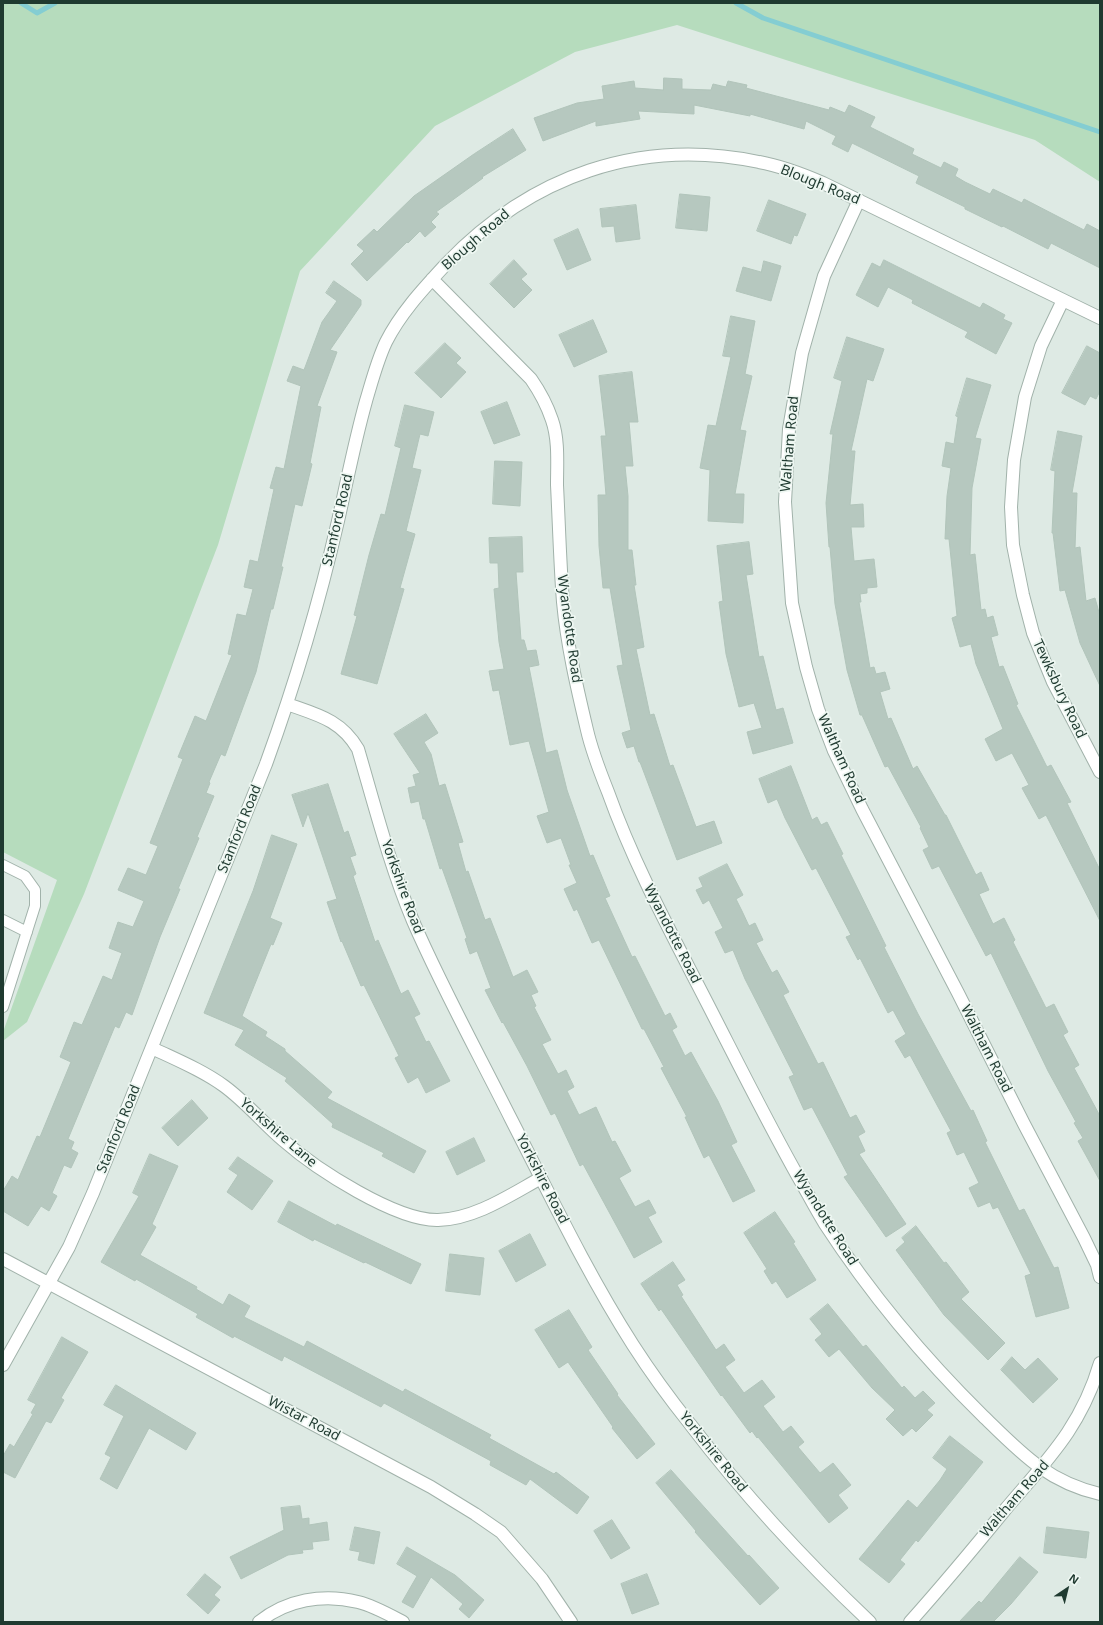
<!DOCTYPE html>
<html>
<head>
<meta charset="utf-8">
<style>
  body { margin:0 }
  #map { position:relative; width:1103px; height:1625px; overflow:hidden; background:#deeae4; font-family:"Noto Sans",sans-serif }
  canvas { display:block }
  .frame { position:absolute; inset:0; border:4px solid #1f3a30; pointer-events:none }
  .north { position:absolute; left:1047px; top:1569px; width:40px; height:40px; -webkit-text-stroke:3px #eef7f2; paint-order:stroke; rotate:35deg; font-size:11px; font-weight:700; line-height:16px; text-align:center; color:#1f3a30 }
  .north::after { content:''; display:block; margin:auto; width:14px; height:18px; background:#1f3a30; clip-path:polygon(50% 0,100% 100%,50% 72%,0 100%) }
</style>
</head>
<body>
<div id="map">
<canvas width="1103" height="1625"></canvas>
<div class="frame"></div>
<div class="north">N</div>
</div>
<script>
const g = document.querySelector('canvas').getContext('2d');
g.lineJoin = 'round';
function fill(path, color) { g.fillStyle = color; g.fill(path, 'evenodd'); }
function strokePath(path, color, width, dash) { g.strokeStyle = color; g.lineWidth = width; g.lineCap = dash ? 'butt' : 'round'; g.setLineDash(dash || []); g.stroke(path); }
function label(font, color, halo, rows, align = 'center') {
  g.font = font + ' "Noto Sans",sans-serif'; g.lineWidth = 3.5; g.setLineDash([]); g.textBaseline = 'middle'; g.strokeStyle = halo; g.fillStyle = color; for (const [text, x, y, turn = 0] of rows) {
    g.save(); g.translate(x, y); g.rotate((+turn || 0) * Math.PI / 180); g.textAlign = isNaN(turn) ? turn : align; if (halo) g.strokeText(text, 0, 0); g.fillText(text, 0, 0); g.restore();
  }
}
const green = new Path2D(`
  M3,3h1097v179l-65,-42 -358,-115 -102,27 -140,74 -135,145 -82,274 -134,349 -57,128 -24,19v-9l54,-152 -54,-28z`);
const stream = new Path2D(`
  M21,3l16,10 18,-10
  M736,3l27,15 337,114`);
const building = new Path2D(`
  M664,78l18,1v10l29,1 2,-6 13,3 2,-6 19,4 -1,3 83,22 1,-3 15,6 4,-8 26,12 -5,10 44,22 -2,5 29,14 3,-6 14,7 -3,7 10,6 25,12 3,-5 29,14 2,-4 60,31 3,-6 13,7v37l-49,-25 -3,6 -45,-23 -1,1 -37,-18v-2l-49,-24 3,-7 -67,-33 -4,9 -16,-8 4,-8 -30,-15 -2,8 -54,-15v2l-56,-11v9l-56,-3 2,8 -44,7v-5l-53,20 -9,-23 43,-15 27,-4 -2,-13 32,-5 1,7 28,2z
  M513,129l13,21 -44,27 1,1 -47,34 3,2 -8,8 5,5 -11,10 -5,-6 -12,12 -1,-1 -40,39 -16,-17 13,-13 -7,-6 17,-16 3,3 37,-36 60,-42z
  M680,194l30,3 -3,34 -31,-3z
  M769,200l37,14 -9,22 -3,-1 -3,9 -34,-13z
  M636,205l4,34 -24,3 -2,-16 -12,1 -2,-18z
  M578,229l13,31 -24,10 -13,-30z
  M514,260l13,14 -6,5 11,11 -18,18 -24,-24z
  M884,260l96,48 3,-5 22,12 -2,4 9,4 -16,31 -31,-17 3,-5 -56,-29 1,-3 -25,-13 -10,20 -22,-12 16,-32 8,4z
  M764,261l17,5 -10,35 -35,-10 7,-24 18,5z
  M334,281l27,19v5l-31,45 7,2 -20,54 4,1 -11,56 2,1 -10,42 -7,-2 -14,63h2l-10,42h-2l-15,63 -31,84 -4,-2 -12,28 1,1 -4,10 8,3 -17,41 2,1 -21,51h2l-20,48 -23,64 -5,14 -6,-3 -7,16 -4,-2 -47,113 6,3 -3,7 7,4 -7,15 -7,-3 -12,28 5,3 -8,15 -8,-5 -13,20 -25,-15v-20l9,-15 6,4 19,-44 3,1 31,-75 -11,-5 14,-35 8,3 21,-49 9,4 10,-27 -13,-5 9,-26 15,5 11,-26 -26,-11 10,-22 18,7 12,-29 -8,-3 33,-84 -5,-2 17,-41 11,5 26,-66 -4,-1 9,-40 9,2 7,-27 -9,-2 6,-27 8,2 16,-73 -4,-1 6,-21 8,2 17,-83 -14,-5 6,-15 11,4 18,-48 15,-21 -11,-8z
  M731,316l24,5 -10,53 7,2 -12,54 6,1 -11,63h9l-1,29 -35,-2 2,-51 -10,-2 8,-43 8,1 15,-69 -8,-1z
  M593,320l14,32 -33,15 -15,-32z
  M847,337l37,12 -11,32 -6,-2 -16,72h4l-5,54 13,-1 1,23h-13l3,34 20,-2 3,28 -10,1v5l-7,1 1,8h-2l11,66 4,-1 2,7 9,-2 5,17 -10,3 8,27 3,-1 22,51 4,-3 28,49h1l30,60 5,-3 8,18 -10,4 14,30 11,-6 11,22 -2,2 33,66 8,-4 14,28 -5,3 16,30 -5,3 26,48v65l-22,-40 5,-3 -9,-15 2,-1 -28,-51 -57,-118 -5,3 -47,-90 -7,3 -9,-19 6,-3 -9,-19 1,-1 -33,-61 -3,1 -23,-52h-2l-13,-45 -12,-66 -5,-57h-1l-3,-44 7,-69h-3l12,-53 -8,-3z
  M445,343l16,15 -5,5 10,9 -25,26 -26,-25z
  M1087,346l13,7v38l-4,8 -6,-3 -5,9 -23,-12z
  M632,372l6,50h-9l4,44h-8l3,30v54h4l4,35h-2l10,62 -8,2 14,66 4,-1 16,52 3,-1 23,62 18,-6 8,22 -45,17 -37,-98h-1l-5,-16 -7,2 -5,-15 9,-3 -14,-64 6,-1 -13,-77h-7l-4,-42 -1,-51h8l-5,-59h5l-7,-60z
  M967,378l24,7 -16,53 6,1 -9,49 -2,67 5,-1 6,56 4,-1 2,9 6,-2 5,19 -7,2 8,30 4,-1 15,38 -2,1 31,62 4,-2 20,37 -4,1 33,67v51l-54,-106 -7,4 -17,-31 7,-3 -17,-32 -16,8 -11,-22 18,-10 -27,-65 -5,-20 -11,3 -8,-29 5,-2 -8,-77h-4l2,-43 4,-28 -9,-2 4,-24 8,2 4,-27 -2,-1z
  M507,402l13,33 -26,9 -13,-32z
  M405,405l29,7 -6,24 -8,-2 -8,34 9,2 -15,61 9,3 -15,54 4,1 -27,95 -36,-10 16,-58 -3,-1 15,-60 12,-41 4,1 16,-67 -6,-2z
  M1058,431l24,5 -10,57h5l-2,55 5,-1 6,54 9,-3 5,18v70l-20,-43 -15,-53 -5,1 -7,-58h-1l3,-62 -4,-1z
  M495,461l27,1 -2,44 -27,-2z
  M522,537l1,35h-7l5,68h3l3,11 9,-1 3,15 -10,2 17,86 11,-3 10,40 23,66 3,-1 17,41 -5,2 27,59 3,-1 30,60 5,-3 7,14 -5,3 13,26 6,-4 27,49 19,41 -6,3 24,46 -22,11 -24,-47 -5,3 -19,-41h2l-26,-49 3,-1 -20,-38h-2l-43,-89 -7,3 -15,-34 -3,2 -10,-22 13,-6 -8,-18h2l-10,-27 -14,5 -10,-27 12,-4 -20,-71 -19,4 -11,-55 -6,1 -4,-20 15,-2 -5,-27 -5,-53 5,-1 -1,-25h-8l-1,-25z
  M749,542l4,32 -7,1 13,82 4,-1 13,54 7,-2 10,35 -40,11 -6,-22 15,-4 -8,-25 -15,4 -13,-53 -7,-52 4,-1 -6,-55z
  M426,714l12,19 -14,9 7,12 8,32 6,-2 18,58 -5,1 8,29 2,-1 17,49 5,-2 23,59 14,-7 11,22 -7,3 5,11 -2,1 17,33 -9,4 16,30 8,-4 8,17 -7,4 12,24 17,-8 16,35 3,-1 16,30 -12,7 16,29 14,-7 7,13 -8,4 14,25 -28,16 -51,-94 -3,2 -25,-53 -4,2 -24,-49 -24,-44 -1,1 -17,-33 6,-2 -14,-37 -7,3 -5,-15 2,-1 -25,-70 -2,1 -15,-50h-2l-4,-18 -8,2 -3,-15 8,-2 -3,-11 7,-2 -26,-39z
  M791,766l21,54 5,-3 4,8 6,-3 16,32 -2,1 45,91 -2,1 34,67 53,97 2,-1 14,31 -2,1 34,69 5,-2 30,59 4,-1 11,41 -33,9 -11,-41 6,-2 -33,-67 -5,2 -3,-7 -12,5 -9,-19 10,-5 -15,-31 -7,3 -10,-22 4,-2 -41,-76 -5,3 -10,-17 11,-7 -13,-24 -5,3 -28,-55 -2,2 -12,-23 5,-2 -35,-67 -4,2 -27,-52 -8,-19 -9,4 -9,-24z
  M328,784l16,49 4,-2 8,24 -6,2 6,17 -3,2 22,66 3,-2 23,54 7,-4 12,24 -6,3 12,25 3,-1 21,40 -24,12 -8,-16 -10,6 -13,-25 4,-2 -35,-71 -3,1 -19,-45 -1,1 -14,-40 10,-3 -29,-86 -5,14 -11,-32z
  M272,835l25,9 -27,74 12,5 -9,22 -2,-1 -29,72 25,16 -2,4 20,13v2l47,41 -5,6 99,53 -12,22 -32,-17 2,-3 -52,-26 1,-3 -48,-43 2,-3 -52,-33 9,-15 -40,-17 49,-122z
  M727,864l16,31 -7,4 6,12 7,15 6,-3 8,17 -7,3 16,30 5,-3 12,22 -6,3 35,69 5,-2 27,56 6,-3 9,17 -7,4 7,15 -6,3 47,70 -20,13 -42,-60 4,-2 -36,-68 -8,3 -15,-33 5,-2 -49,-96 -12,-29 -8,3 -10,-21 8,-4 -14,-28 -6,4 -7,-14 7,-3 -4,-9z
  M192,1100l16,18 -30,28 -16,-18z
  M474,1138l11,23 -28,14 -11,-23z
  M150,1154l28,12 -26,58 4,3 -16,28 57,32 -1,2 27,16 6,-11 21,12 -6,11 60,30 3,-6 96,51 2,-3 86,46 -2,3 65,36 2,-2 33,25 -12,17 -47,-35 -4,6 -36,-20 1,-4 -107,-58 -3,4 -97,-51 -2,5 -48,-25 -1,2 -37,-21 2,-3 -62,-35 -1,2 -34,-19 38,-66 -6,-3z
  M238,1157l35,24 -21,29 -25,-18 11,-17 -9,-6z
  M289,1201l47,25 1,-2 84,40 -10,20 -46,-22 -1,1 -50,-24 -1,2 -35,-19z
  M775,1212l20,30 -2,1 23,37 -29,18 -11,-17 -4,3 -8,-13 3,-2 -23,-36z
  M916,1226l28,37 2,-1 23,30 -8,7 44,44 -17,17 -44,-45 -48,-65 9,-8 -3,-4z
  M530,1234l16,31 -30,17 -17,-31z
  M450,1254l34,4 -4,37 -34,-4z
  M673,1262l12,18 -8,5 6,10 -2,1 35,54 8,-6 11,16 -10,7 19,26 18,-13 13,17 -12,9 20,26 8,-6 13,16 -6,5 22,26 13,-10 18,22 -13,10 10,13 -19,15 -71,-86 -1,1 -5,-7 -2,2 -28,-38 -1,1 -60,-87 -2,2 -18,-27z
  M828,1304l35,43 3,-2 36,43 2,-2 11,12 8,-7 12,12 -8,7 6,5 -17,17 -4,-4 -9,8 -17,-17 9,-9 -23,-22 -33,-39 -10,8 -14,-17 7,-6 -12,-15z
  M569,1310l23,37 -4,3 30,44 -1,1 38,49 -18,15 -25,-31 1,-1 -45,-65 -9,6 -24,-38z
  M62,1337l26,15 -27,46 3,2 -13,23 -5,-2 -31,57 -12,-6v-16l7,-12 4,3 19,-33 -2,-1 5,-9 -8,-4z
  M1012,1357l13,13 13,-12 20,21 -25,24 -32,-33z
  M116,1385l80,48 -10,17 -37,-22 -32,61 -17,-10 11,-22 -6,-3 19,-38 -20,-11z
  M950,1436l33,26 -65,80 -2,-2 -16,20 5,4 -16,19 -30,-24 49,-59 9,8 23,-28 7,-11 -14,-11z
  M671,1470l77,86 1,-1 30,33 -19,17 -65,-73 1,-1 -40,-48z
  M300,1506l2,13 7,-1v7l18,-3 2,18 -17,2 1,7 -11,1 1,3 -15,2 -47,24 -11,-22 54,-27 -3,-22z
  M612,1520l18,28 -19,11 -17,-28z
  M355,1527l25,5 -6,32 -16,-4 2,-8 -10,-2z
  M1047,1527l42,5 -3,26 -42,-5z
  M407,1547l48,28 29,25 -15,18 -10,-9 4,-5 -32,-27 -18,31 -11,-6 15,-26 -20,-12z
  M1020,1557l18,15 -27,32 -18,18h-34l20,-21 2,2z
  M205,1574l16,13 -7,8 6,5 -12,14 -21,-19z
  M647,1574l12,30 -27,10 -11,-30z`);
const service = new Path2D(`
  M3,865l22,11 10,14v16l-32,101
  M3,920l24,12`);
const minor = new Path2D(`
  M859,200l-35,76 -22,77 -13,76 -4,73 7,101 14,64 12,42 16,42 28,58 96,184 66,131 60,114 13,27 3,12
  M432,279l99,100c9,13 16,26 21,41 7,20 5,44 5,65 2,39 3,78 6,117 4,43 14,86 24,128 5,22 13,42 21,62 25,70 60,135 94,201 31,60 61,121 94,180 10,17 19,35 29,51 45,69 99,134 158,192 37,36 64,66 117,78
  M1063,300l-22,46 -16,51 -11,63 -3,47 2,38 10,50 10,38 20,49 47,90
  M287,704c31,11 54,16 71,45 17,58 32,117 55,172 29,67 65,132 98,198 39,76 76,154 122,226 18,28 37,54 57,79 55,72 114,136 180,198
  M152,1048c25,12 50,22 72,38 22,16 40,38 60,55 32,28 112,80 154,79 37,-1 72,-25 103,-42
  M3,1259l428,228 44,27 26,18 41,47 29,43
  M3,1365l66,-118 24,-54 173,-429c29,-80 53,-160 72,-243 9,-40 17,-81 28,-120 6,-20 11,-40 20,-59 15,-30 39,-55 61,-79 84,-87 192,-126 312,-101 22,4 43,12 64,21l277,135
  M259,1622c27,-22 64,-29 99,-20 16,4 30,12 45,20
  M910,1622c32,-36 63,-73 94,-111 42,-50 77,-83 96,-148`);
const streetNames = [
  ["Blough Road",820,185,22],
  ["Blough Road",476,240,-41],
  ["Waltham Road",790,444,-85],
  ["Stanford Road",338,520,-77],
  ["Wyandotte Road",569,629,82],
  ["Tewksbury Road",1059,689,65],
  ["Waltham Road",841,759,66],
  ["Stanford Road",240,829,-68],
  ["Yorkshire Road",402,887,70],
  ["Wyandotte Road",672,934,63],
  ["Waltham Road",986,1049,63],
  ["Stanford Road",119,1129,-68],
  ["Yorkshire Lane",278,1133,41],
  ["Yorkshire Road",542,1179,63],
  ["Wyandotte Road",825,1218,58],
  ["Wistar Road",304,1419,28],
  ["Yorkshire Road",713,1452,51],
  ["Waltham Road",1015,1499,-49]
];
fill(green, '#b6dcbd');
strokePath(stream, '#84cdd2', 5);
fill(building, '#b6c8bf');
strokePath(building, '#b1c4ba', 1);
strokePath(service, '#a1b2aa', 12);
strokePath(minor, '#a1b2aa', 14);
strokePath(service, '#fff', 10);
strokePath(minor, '#fff', 12);
label('14px', '#1f3a30', '#eef7f2', streetNames);
</script>
</body>
</html>
